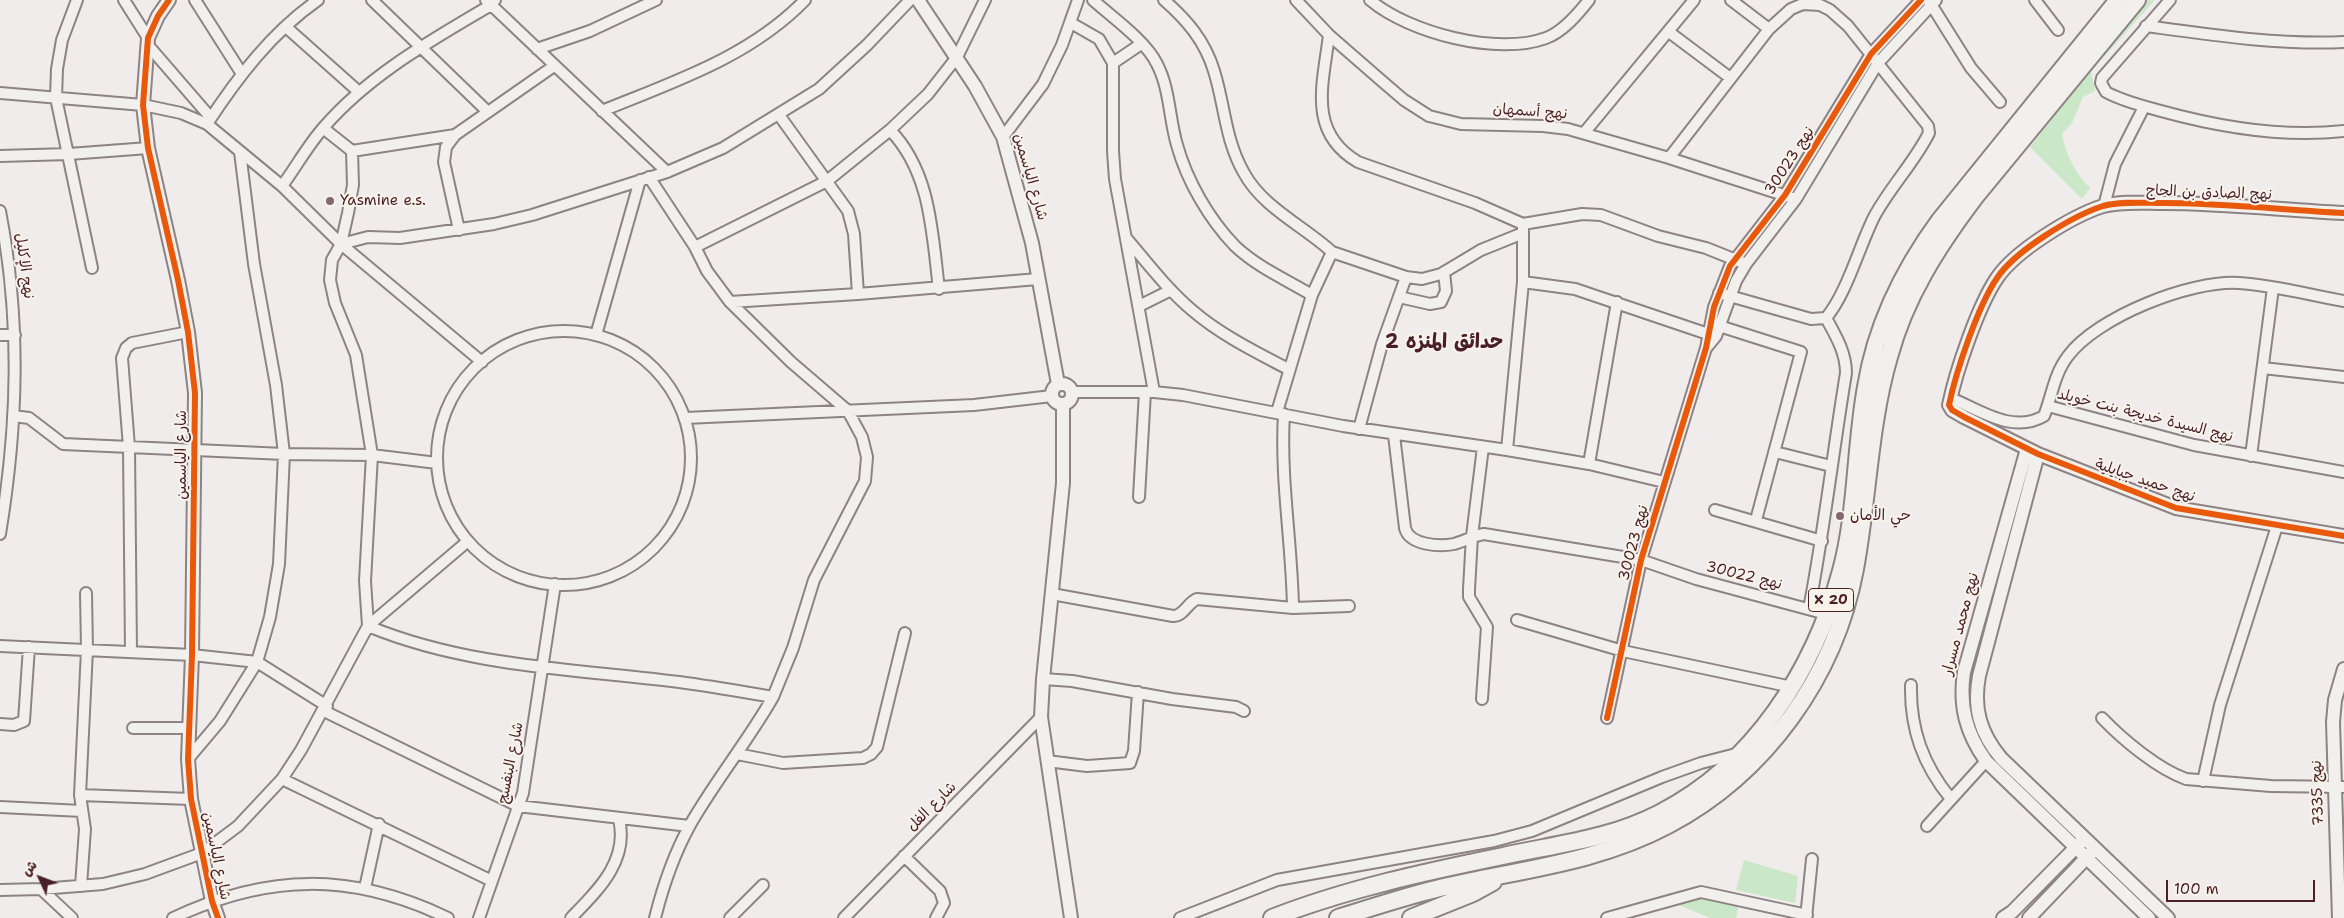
<!DOCTYPE html>
<html>
<head>
<meta charset="utf-8">
<style>
  body { margin:0 }
  #map { position:relative; width:2344px; height:918px; overflow:hidden; background:#f1ecec; font-family:"Shantell Sans","Playpen Sans Arabic",sans-serif }
  canvas { display:block }
  .north { position:absolute; left:15px; top:853px; width:50px; height:50px; -webkit-text-stroke:4px #f7f3e8; paint-order:stroke; rotate:313deg; font-size:14px; font-weight:700; line-height:20px; text-align:center; color:#4a1f2b }
  .north::after { content:''; display:block; margin:auto; width:18px; height:22px; background:#4a1f2b; clip-path:polygon(50% 0,100% 100%,50% 72%,0 100%) }
  .scale { position:absolute; left:2166px; top:880px; width:149px; height:22px; box-sizing:border-box; border:2px solid #4a1f2b; border-top:0; padding-left:6px; font-size:15px; line-height:18px; white-space:nowrap; color:#4a1f2b; -webkit-text-stroke:4px #f7f3e8; paint-order:stroke }
</style>
</head>
<body>
<div id="map">
<canvas width="2344" height="918"></canvas>
<div class="north">ش</div>
<div class="scale">100 m</div>
</div>
<script>
const g = document.querySelector('canvas').getContext('2d');
g.lineJoin = 'round';
function fill(path, color) { g.fillStyle = color; g.fill(path, 'evenodd'); }
function strokePath(path, color, width, dash) { g.strokeStyle = color; g.lineWidth = width; g.lineCap = dash ? 'butt' : 'round'; g.setLineDash(dash || []); g.stroke(path); }
function label(font, color, halo, rows, align = 'center') {
  g.font = font + ' "Shantell Sans","Playpen Sans Arabic",sans-serif'; g.lineWidth = 4; g.setLineDash([]); g.textBaseline = 'middle'; g.strokeStyle = halo; g.fillStyle = color; for (const [text, x, y, turn = 0] of rows) {
    g.save(); g.translate(x, y); g.rotate((+turn || 0) * Math.PI / 180); g.textAlign = isNaN(turn) ? turn : align; if (halo) g.strokeText(text, 0, 0); g.fillText(text, 0, 0); g.restore();
  }
}
const green = new Path2D(`
  M2146,0h9l-64,71 4,20 -12,6 -11,26 -10,11c4,21 13,39 28,54l-8,11 -52,-52z
  M1744,860l54,16 -3,27 -59,-13z
  M1696,894l43,9 -3,15h-26l-36,-15z`);
const minor = new Path2D(`
  M77,0l-15,40 -5,29 -1,29 36,170
  M124,0l24,38
  M195,0l47,74
  M372,0l116,112
  M486,0l181,172
  M1093,0c19,17 53,41 64,64 13,25 12,54 20,81 10,36 32,74 58,101 22,21 52,34 77,49l20,-43 74,25 16,2 19,-5 40,-24 42,-17
  M1164,0c23,20 41,41 50,71 11,35 11,69 30,102 19,35 60,53 88,79
  M1296,0l33,35 54,47 21,18 25,16 32,8 82,2 25,3 101,29 127,41
  M1370,0c39,33 128,56 176,38 17,-6 32,-24 43,-38
  M1731,0l38,29
  M2035,0l23,30
  M2170,0l-68,78 -1,5 5,9c16,9 37,14 55,19 58,16 122,27 183,20
  M1929,1l42,67 29,34
  M1071,23l28,16 14,24v88l2,28 39,213
  M2146,26c66,9 132,19 198,16
  M286,27l73,65
  M1669,32l60,45
  M1329,35c-6,49 -22,97 29,127l117,41 48,21 59,-10 19,1 57,21 48,12 40,16
  M147,44l64,74
  M537,49l53,-18 66,-31
  M1113,63l28,-19
  M0,93l143,12 38,8 26,11 75,62 59,58 141,118
  M602,111c71,-29 148,-54 203,-111
  M207,124c30,-46 65,-92 111,-124
  M323,128l29,23 103,-16
  M890,130c41,42 42,103 49,159
  M1584,133l110,-133
  M1003,137l40,-53 19,-39 16,-45
  M352,151l1,34 -5,28 -7,31 -9,16 -2,20 5,23 21,52 16,100 -7,126 3,45
  M0,156l69,-2 79,-6
  M1669,158l100,-129 22,-20 12,-5 17,1 10,5 18,16 80,100 1,7c-15,30 -39,54 -55,84 -15,30 -27,76 -48,101l-15,1 -92,-26
  M649,177l46,70 12,24 23,31 61,60 57,49 14,26 5,20 -2,24 -51,99 -21,68 -20,49
  M282,186c14,-19 26,-41 42,-59 46,-53 108,-87 167,-122l4,-5
  M2104,206l11,-42 29,-57
  M0,211c21,109 18,214 0,323
  M459,230l-15,-68 2,-15 9,-12 99,-69
  M1127,239c21,25 41,51 66,72 28,24 63,41 95,58
  M341,244l27,-7 32,1 94,-14 38,-9 135,-43 56,-24 96,-59 48,-44 43,-45
  M695,247l132,-66 63,-51 38,-36 29,-37 28,-57
  M1523,282l52,7 139,47
  M858,294l180,-15
  M1399,297l31,7 11,-2 5,-11 -2,-19
  M730,302l128,-8 -4,-60 -6,-23 -69,-96
  M1617,302l-28,162 75,18
  M1139,306l32,-16
  M1713,324l88,28 -45,168
  M437 458a127 127 0 1 1 254 0a127 127 0 1 1-254 0Z
  M0,335h15
  M596,335l44,-155
  M1707,347l9,-11 20,-55 10,-17 50,-65 82,-136 58,-63
  M2263,368l81,9
  M1072,392h82l29,3 160,31 164,24 82,14
  M1951,398c30,13 62,36 93,18 8,-20 10,-42 24,-60 29,-39 122,-76 171,-73 35,2 70,12 105,18
  M2048,406l146,39 150,27
  M1277,412l35,-117
  M1284,414c-4,65 8,129 9,194
  M13,416l16,2 34,26 221,10 88,1 65,8
  M685,418l289,-13 78,-9
  M1359,429l23,-85 24,-67
  M1394,435l11,93c4,17 34,19 49,16 11,-3 18,-8 30,-10l157,26 55,19 134,36
  M1507,450l16,-168v-55
  M1775,452l56,14
  M2251,456l22,-168
  M1139,497l6,-105
  M1715,510l107,31
  M1052,594l121,22c11,0 14,-13 24,-17l96,9 56,-2
  M1809,609c15,-78 24,-157 37,-236 0,-20 -10,-37 -20,-55
  M1517,620l106,31 169,36
  M368,626c101,42 212,43 318,57 29,4 58,9 87,14 -25,44 -58,84 -83,128 -16,29 -27,61 -35,93
  M0,646l192,9 65,7 70,44
  M131,652l-2,-205 -7,-89 4,-10 6,-5 56,-11
  M1043,679l29,2 100,18 64,8 8,4
  M1911,685c-1,44 12,80 40,114
  M1482,699l5,-72 -18,-30v-8l3,-53 11,-89
  M324,711l194,95 171,20
  M1607,718l34,-158 65,-212 8,-41 16,-41 55,-71 86,-141 50,-54
  M2102,718c21,22 56,51 84,61l85,7 73,1
  M0,724l14,1 10,-4 5,-74
  M133,728h56
  M737,754l46,9 80,-5 8,-4 6,-7 28,-114
  M188,759l32,-38 37,-59 13,-45 9,-53 5,-110 -8,-69 -22,-121 -14,-112
  M1047,761l40,5 43,-3 4,-12 4,-59
  M282,779l210,102
  M2203,781l17,-76 57,-179
  M80,795l111,4
  M0,807l82,4
  M1927,826l59,-65
  M904,856l36,35 4,12 -8,15
  M81,886l4,-57 -5,-34 7,-145 -1,-57
  M365,888l14,-64
  M41,889l31,29
  M0,890l41,-1 62,-5 42,-10 57,-21 36,-27 44,-47 19,-29 67,-124 100,-85
  M173,918c95,-45 179,-46 275,0
  M479,918l44,-125 32,-209
  M571,918c27,-28 58,-57 48,-99
  M730,918l33,-33
  M844,918l197,-201
  M1180,918l97,-38 217,-39 38,-10 130,-54 39,-14 35,-9
  M1607,918l94,-26 106,23
  M1806,918l6,-59`);
const tertiary = new Path2D(`
  M169,0l-11,16 -10,22 -5,67 5,43 30,132 10,52 7,61 -3,262 -4,104 3,40 21,102 6,17
  M918,0l57,86 28,51 29,106 26,141
  M2344,213c-60,-3 -121,-10 -181,-10 -19,0 -42,-2 -60,3 -31,10 -88,45 -106,72 -19,28 -41,93 -48,127l3,5 12,7 74,37 138,54 168,28
  M1052 394a10 10 0 1 1 20 0a10 10 0 1 1-20 0Z
  M1063,404v79l-20,196 -2,38 30,201
  M2027,449l-63,223c-5,34 2,61 22,89l163,157
  M2038,454l-59,222c-6,32 1,57 22,82l167,160
  M2003,918l9,-6 70,-71
  M2029,918l62,-65
  M2339,918l-6,-196 2,-22 9,-31`);
const trunk = new Path2D(`
  M1272,918c74,-29 153,-46 231,-62 55,-12 107,-17 157,-43 94,-48 154,-143 181,-242 16,-59 14,-123 25,-184 10,-61 38,-118 74,-167l178,-220
  M1338,918c32,-10 65,-21 98,-29 79,-19 159,-25 232,-64 97,-51 167,-148 187,-256 13,-70 14,-144 34,-212 16,-60 49,-111 86,-160l162,-197
  M1411,918l62,-25 20,-11`);
const cycleway = new Path2D(`
  M169,0l-11,16 -10,22 -5,67 5,43 30,132 10,52 7,61 -3,262 -4,104 3,40 21,102 6,17
  M2344,213c-60,-3 -121,-10 -181,-10 -19,0 -42,-2 -60,3 -31,10 -88,45 -106,72 -19,28 -41,93 -48,127l3,5 12,7 74,37 138,54 168,28
  M1607,718l34,-158 65,-212 8,-41 16,-41 55,-71 86,-141 50,-54`);
const markers = [
  [330,201,5,"#84676f"],
  [1840,516,5,"#84676f"]
];
const shields = [
  [1831,600,45]
];
const shieldNames = [
  ["X 20",1831,600]
];
const streetNames = [
  ["نهج أسمهان",1530,112,4],
  ["نهج 30023",1790,161,-57],
  ["شارع الياسمين",1030,177,74],
  ["نهج الصادق بن الحاج",2209,193,2],
  ["نهج الإكليل",24,266,82],
  ["نهج السيدة خديجة بنت خويلد",2145,416,14],
  ["شارع الياسمين",182,455,-90],
  ["نهج حميد جبايلية",2145,481,19],
  ["نهج 30023",1634,543,-75],
  ["نهج 30022",1744,576,14],
  ["نهج محمد مسرار",1961,624,-75],
  ["شارع البنفسج",511,763,-79],
  ["نهج 7335",2318,793,-92],
  ["شارع الفل",932,807,-45],
  ["شارع الياسمين",216,856,78]
];
const poiNames = [
  ["Yasmine e.s.",340,201],
  ["حي الأمان",1850,516]
];
const districtNames = [
  ["حدائق المنزه 2",1444,343]
];
fill(green, '#cae8c8');
strokePath(minor, '#8d8385', 14);
strokePath(tertiary, '#8d8385', 16);
strokePath(trunk, '#8d8385', 20);
strokePath(minor, '#f2f0ed', 10);
strokePath(tertiary, '#f2f0ed', 12);
strokePath(trunk, '#f2f0ed', 16);
strokePath(cycleway, '#e8590c', 6);
for (const [x, y, r, color] of markers) { const dot = new Path2D(); dot.arc(x, y, r, 0, 2 * Math.PI); g.fillStyle = color; g.fill(dot); strokePath(dot, '#f7f3e8', 2); }
for (const [x, y, w] of shields) { const box = new Path2D(); box.roundRect(x - w / 2, y - 11.5, w, 23, 4); g.fillStyle = '#f7f3e8'; g.fill(box); strokePath(box, '#4a1f2b', 1); }
label('bold 14px', '#4a1f2b', null, shieldNames);
label('15px', '#4a1f2b', '#f7f3e8', streetNames);
label('15px', '#4a1f2b', '#f7f3e8', poiNames, 'left');
label('bold 20px', '#4a1f2b', '#f7f3e8', districtNames);
</script>
</body>
</html>
